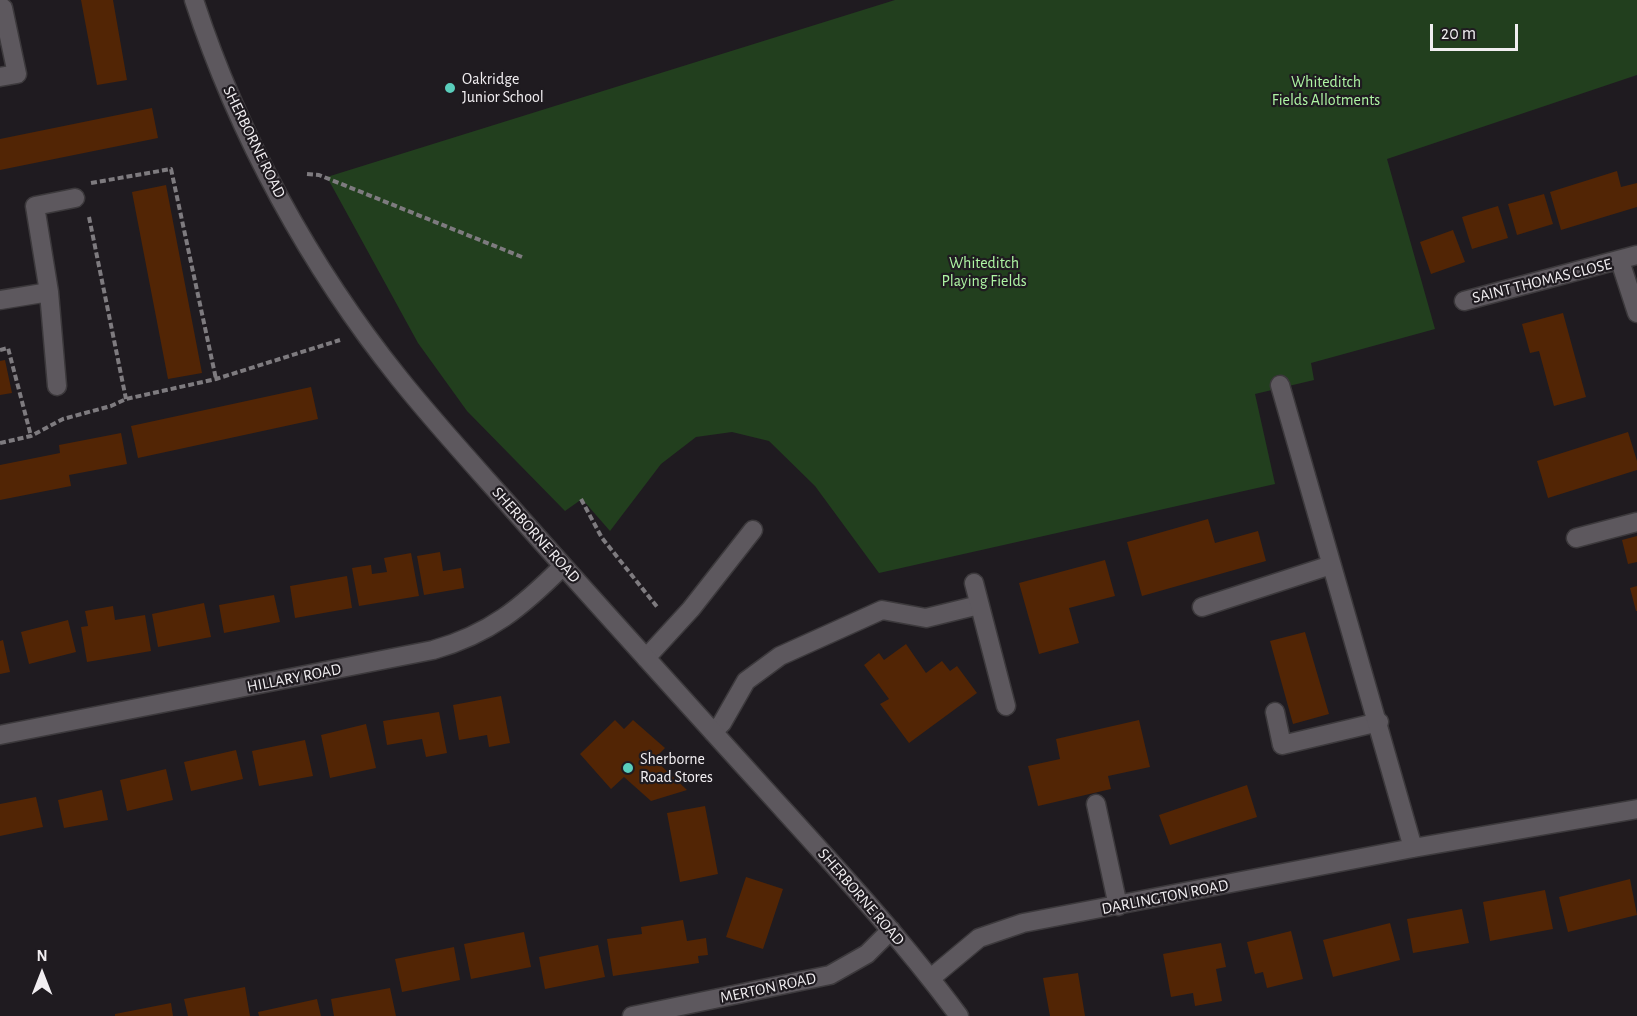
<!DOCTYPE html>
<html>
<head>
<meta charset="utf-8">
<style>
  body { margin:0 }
  #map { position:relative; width:1637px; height:1016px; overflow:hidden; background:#1f1b20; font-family:"Alegreya Sans",sans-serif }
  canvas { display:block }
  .north { position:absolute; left:12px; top:944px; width:60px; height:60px; -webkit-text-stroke:4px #1f1b20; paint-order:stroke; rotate:0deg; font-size:16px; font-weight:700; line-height:24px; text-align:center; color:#f1eef1 }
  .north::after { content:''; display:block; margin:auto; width:21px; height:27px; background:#f1eef1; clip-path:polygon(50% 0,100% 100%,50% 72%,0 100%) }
  .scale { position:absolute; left:1430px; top:24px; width:88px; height:27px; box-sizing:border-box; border:3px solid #f1eef1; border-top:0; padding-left:8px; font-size:18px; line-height:21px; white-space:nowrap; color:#f1eef1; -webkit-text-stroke:4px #1f1b20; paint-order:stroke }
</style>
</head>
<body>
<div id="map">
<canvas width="1637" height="1016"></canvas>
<div class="north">N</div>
<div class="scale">20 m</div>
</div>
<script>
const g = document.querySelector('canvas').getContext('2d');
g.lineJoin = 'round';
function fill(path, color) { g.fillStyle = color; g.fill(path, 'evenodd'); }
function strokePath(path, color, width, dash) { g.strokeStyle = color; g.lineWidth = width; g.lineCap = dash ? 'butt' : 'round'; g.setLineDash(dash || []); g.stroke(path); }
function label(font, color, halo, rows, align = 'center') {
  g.font = font + ' "Alegreya Sans",sans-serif'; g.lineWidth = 4.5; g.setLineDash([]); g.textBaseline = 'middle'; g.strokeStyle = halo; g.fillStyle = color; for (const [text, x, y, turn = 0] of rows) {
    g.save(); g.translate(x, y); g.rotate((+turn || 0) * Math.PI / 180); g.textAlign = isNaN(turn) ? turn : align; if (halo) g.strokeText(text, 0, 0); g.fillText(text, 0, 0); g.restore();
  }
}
const green = new Path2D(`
  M895,0h742v75l-250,84 48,170 -124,34 3,17 -59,14 20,90 -396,89 -64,-87 -46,-45 -37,-9 -36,5 -35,27 -51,67 -28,-32 -17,12 -98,-100 -49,-68 -91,-166z`);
const building = new Path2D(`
  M81,0h32l14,80 -30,5z
  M152,108l6,30 -158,32v-31z
  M1617,171l4,16 16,-4v24l-76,23 -11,-38z
  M166,185l36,188 -34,6 -36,-187z
  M1544,194l9,30 -36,11 -9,-31z
  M1498,206l10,32 -36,11 -10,-32z
  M1453,230l12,32 -34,12 -11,-32z
  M1563,313l23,84 -32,9 -15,-55 -9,2 -8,-29z
  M5,360l7,33 -12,2v-34z
  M311,387l7,32 -180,39 -7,-32z
  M1628,432l9,29v9l-89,28 -11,-37z
  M121,433l6,31 -58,11 2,11 -71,14v-35l60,-12 -1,-8z
  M1208,519l7,24 43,-12 8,30 -124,35 -15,-54z
  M1637,536v26l-9,2 -6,-24z
  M440,552l3,19 18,-3 3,20 -40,7 -7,-39z
  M411,553l8,43 -60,10 -7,-38 19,-3 1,9 15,-2 -3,-14z
  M1105,560l10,36 -46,12 10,35 -40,11 -20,-71z
  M347,576l5,32 -57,10 -5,-32z
  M1637,586v25h-1l-6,-23z
  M274,595l6,27 -56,11 -5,-28z
  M204,603l7,34 -53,10 -6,-33z
  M113,606l2,14 30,-5 6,36 -64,11 -6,-35 7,-1 -3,-15z
  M68,620l8,32 -47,12 -8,-32z
  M1305,632l24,82 -36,10 -23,-83z
  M3,640l7,32 -10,2v-33z
  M906,644l20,29 16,-12 8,10 7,-5 20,27 -68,50 -29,-39 9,-5 -25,-34 15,-12 5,7z
  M501,696l9,47 -21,4 -2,-12 -28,5 -6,-35z
  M439,712l8,41 -21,4 -4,-18 -35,6 -4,-24z
  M615,720l9,9 9,-9 32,28 -11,11 33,31 -36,11 -27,-24 -13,12 -31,-35z
  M1139,720l11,47 -42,9 3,13 -73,17 -10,-40 32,-7 -4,-20z
  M366,724l10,44 -46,10 -9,-43z
  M305,740l8,36 -54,10 -7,-35z
  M236,750l7,29 -52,12 -7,-29z
  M166,769l7,31 -46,11 -7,-31z
  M1247,785l10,32 -87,28 -11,-30z
  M102,790l6,30 -44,8 -6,-28z
  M36,797l7,30 -43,9v-32z
  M705,806l13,68 -38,8 -13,-69z
  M746,877l37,12 -20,60 -37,-12z
  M1630,879l7,36 -69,17 -9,-35z
  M1545,890l8,39 -63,12 -7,-39z
  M1462,909l7,34 -56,10 -6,-34z
  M683,920l4,21 19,-3 2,17 -10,1 1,7 -86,13 -6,-37 35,-5 -1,-7z
  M1390,923l10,37 -67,17 -10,-37z
  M1291,931l12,48 -36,9 -4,-16 -8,2 -8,-32z
  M524,932l7,35 -60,12 -7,-35z
  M1221,943l5,24 -10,2 6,32 -27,5 -2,-13 -22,4 -8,-43z
  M598,945l7,32 -60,12 -6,-32z
  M454,947l6,33 -58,12 -7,-33z
  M1078,973l7,43h-35l-7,-38z
  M245,987l5,29h-62l-4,-17z
  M390,988l6,28h-62l-3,-17z
  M317,999l4,17h-62l-1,-4z
  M171,1003l2,13h-58v-2z`);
const path = new Path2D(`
  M307,174l12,1 203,82
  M91,183l80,-14 45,210
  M89,217l37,182
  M0,350l8,-2 23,88
  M0,443l31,-7 32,-17 48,-13 15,-7 90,-20 124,-39
  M581,499l21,39 56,70`);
const lane = new Path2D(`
  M0,77l17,-3 -14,-66
  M0,300l49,-8
  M57,386l-8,-94 -14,-86 40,-8
  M646,658l45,-49 62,-79
  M1275,712l7,33 97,-23
  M713,732l9,-9 24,-42 34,-25 102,-46 44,8 53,-13`);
const street = new Path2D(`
  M194,0c44,135 116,267 205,378 40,50 84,97 126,145 79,89 158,176 237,263 68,75 137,149 197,230
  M1620,261l17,52
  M1464,301l173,-46
  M1280,385l133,463
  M1576,538l61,-16
  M974,583l32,123
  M1202,607l129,-42
  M0,735l433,-85c57,-16 89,-43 130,-84
  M1096,804l22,102
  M931,978l48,-40 44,-15 390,-75 224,-39
  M632,1016l198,-41 37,-21 24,-24`);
const markers = [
  [450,88,6,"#5acebc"],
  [628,768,6,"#5acebc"]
];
const poiNames = [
  ["Oakridge",462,79],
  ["Junior School",462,97],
  ["Sherborne",640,759],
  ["Road Stores",640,777]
];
const parkNames = [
  ["Whiteditch",1326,82],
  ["Fields Allotments",1326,100],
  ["Whiteditch",984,263],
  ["Playing Fields",984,281]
];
const streetNames = [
  ["SHERBORNE ROAD",254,142,64],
  ["SAINT THOMAS CLOSE",1542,281,-14],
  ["SHERBORNE ROAD",536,535,48],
  ["HILLARY ROAD",294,678,-11],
  ["SHERBORNE ROAD",861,897,49],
  ["DARLINGTON ROAD",1165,897,-11],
  ["MERTON ROAD",768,988,-12]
];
fill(green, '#223f1e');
fill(building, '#522505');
strokePath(lane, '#3c393c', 21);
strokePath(street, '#3c393c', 21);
strokePath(path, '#7e7b7f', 4, [6, 3]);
strokePath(lane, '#5d585e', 18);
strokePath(street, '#5d585e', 18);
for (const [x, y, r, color] of markers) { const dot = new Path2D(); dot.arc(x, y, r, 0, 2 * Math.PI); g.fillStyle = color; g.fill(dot); strokePath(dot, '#1f1b20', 2); }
label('16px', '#f1eef1', '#1f1b20', poiNames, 'left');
label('16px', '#aef5a4', '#1f1b20', parkNames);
label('16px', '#f1eef1', '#1f1b20', streetNames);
</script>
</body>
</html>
